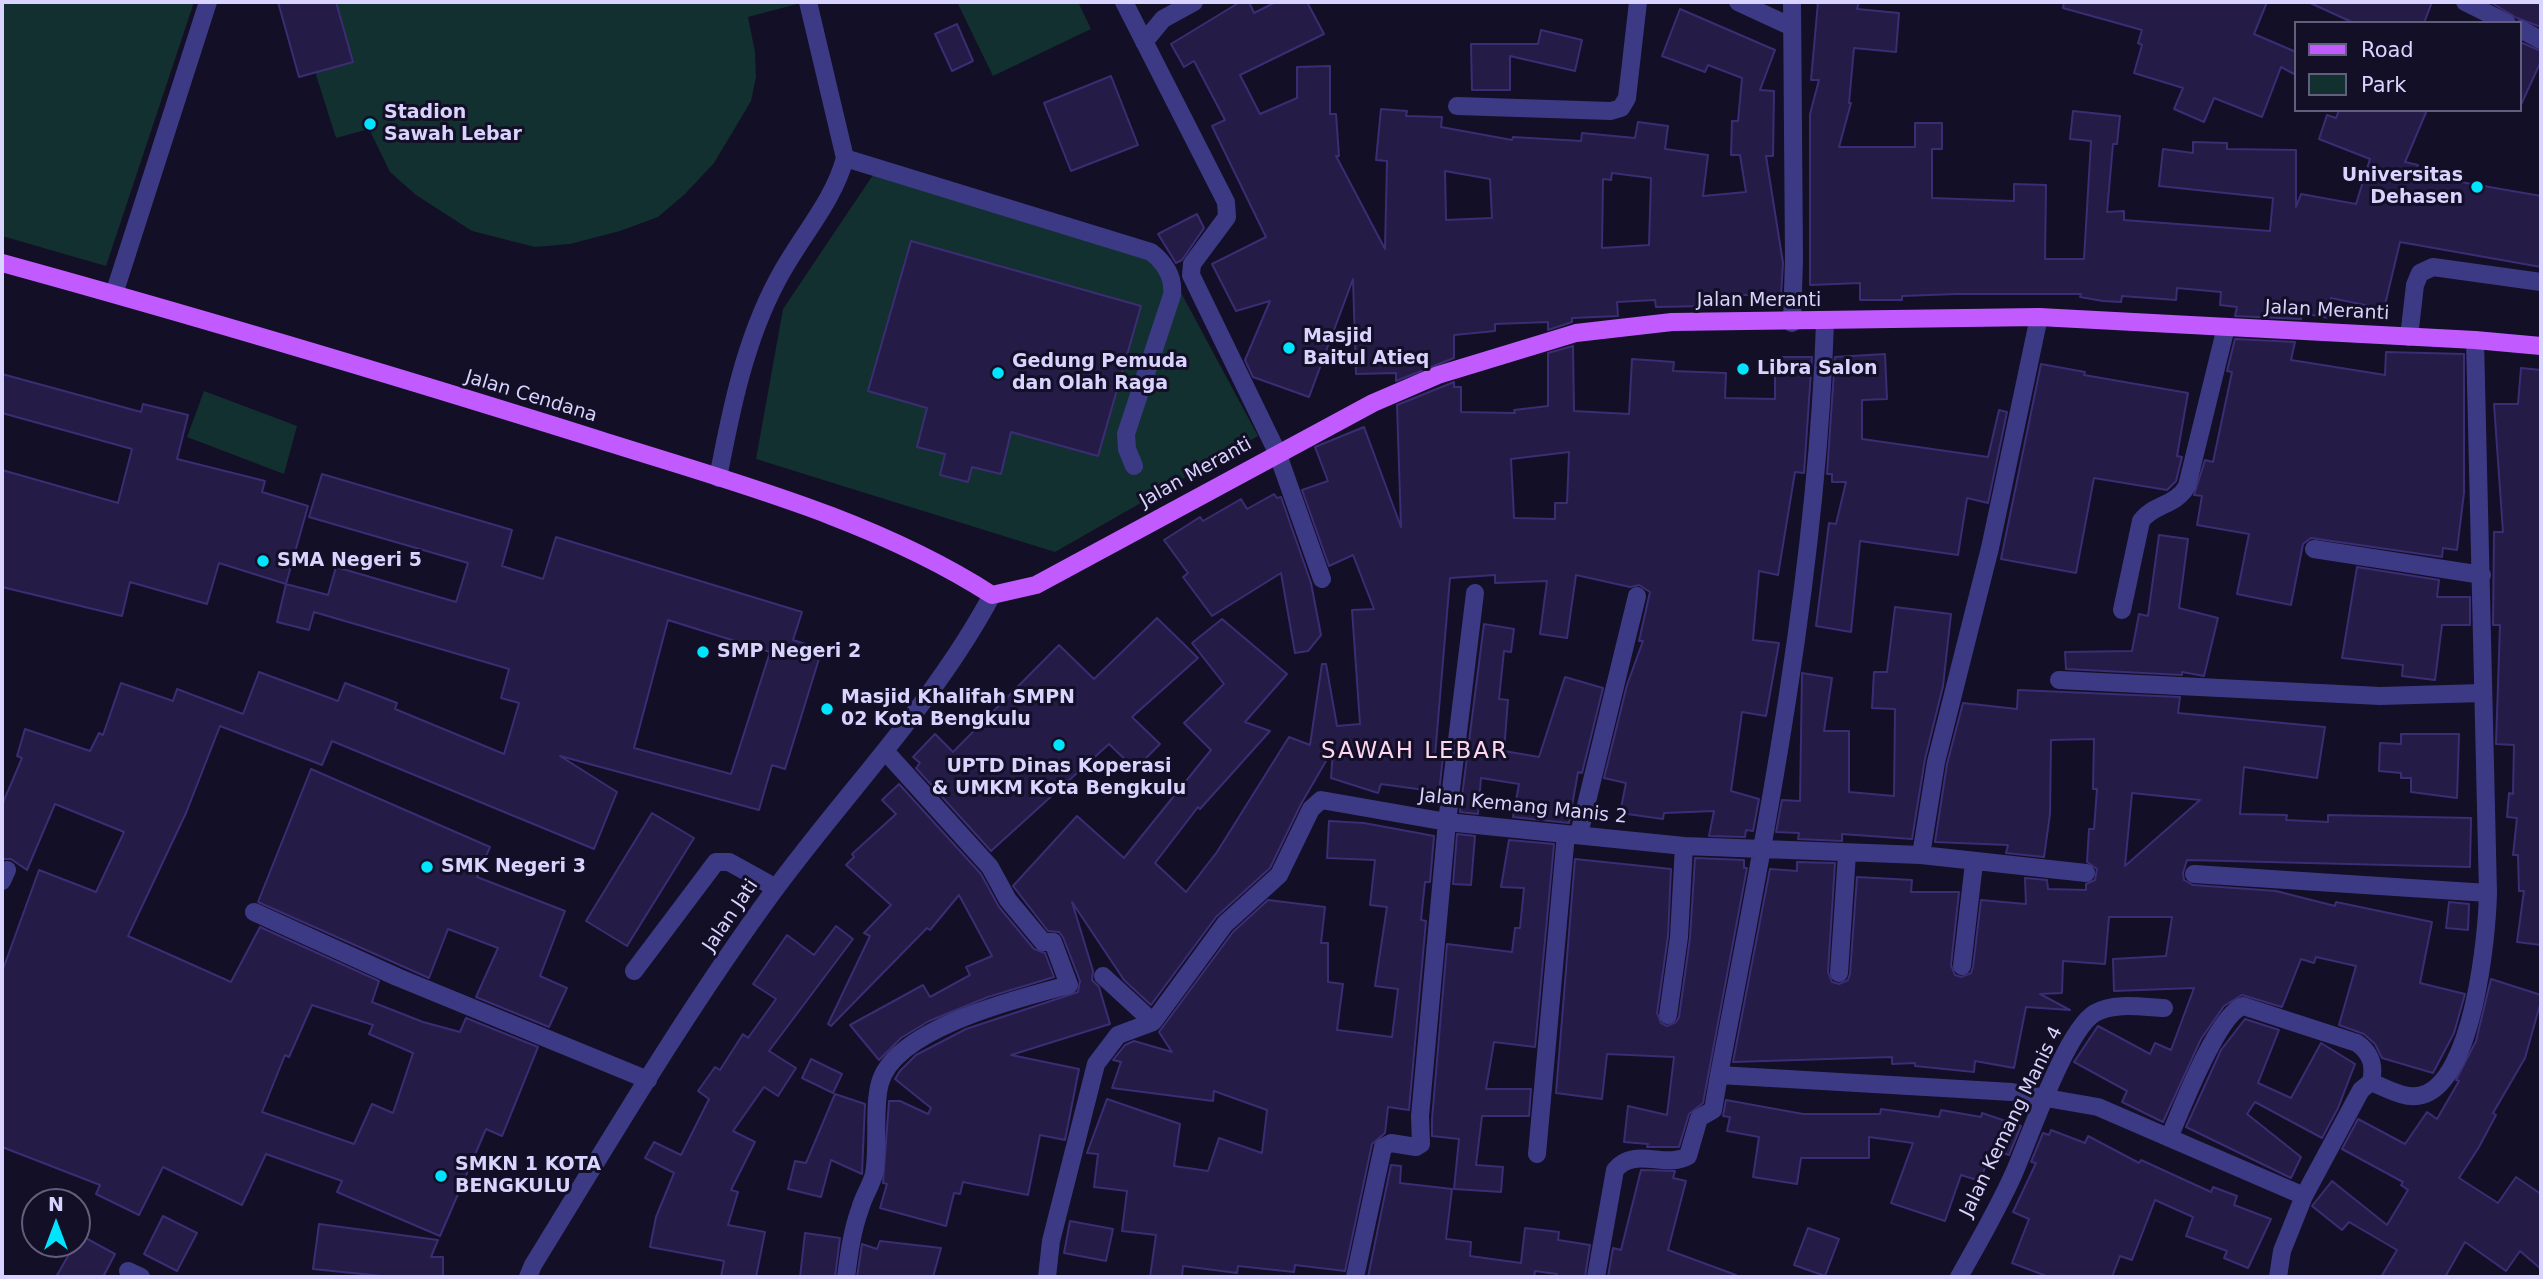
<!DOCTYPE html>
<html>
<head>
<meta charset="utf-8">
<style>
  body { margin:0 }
  #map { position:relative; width:2543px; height:1279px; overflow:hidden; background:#130f26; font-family:"DejaVu Sans",sans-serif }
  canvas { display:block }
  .frame { position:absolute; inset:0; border:4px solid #d9d4ff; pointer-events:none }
  .legend { position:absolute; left:2294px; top:21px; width:228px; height:91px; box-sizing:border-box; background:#130f26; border:2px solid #625e7d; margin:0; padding:9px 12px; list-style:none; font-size:21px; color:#d9d4ff }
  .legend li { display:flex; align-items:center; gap:14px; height:35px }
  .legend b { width:35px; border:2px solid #625e7d }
  .north { position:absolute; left:21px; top:1188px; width:70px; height:70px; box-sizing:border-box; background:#130f26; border:2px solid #625e7d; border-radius:50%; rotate:0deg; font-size:19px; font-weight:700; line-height:28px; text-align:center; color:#d9d4ff }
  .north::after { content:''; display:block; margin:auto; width:24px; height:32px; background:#00e5ff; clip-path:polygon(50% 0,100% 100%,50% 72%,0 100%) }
</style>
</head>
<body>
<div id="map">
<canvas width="2543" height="1279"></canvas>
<div class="frame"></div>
<ul class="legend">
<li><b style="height:9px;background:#c25bff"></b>Road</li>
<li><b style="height:19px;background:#12302f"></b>Park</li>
</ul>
<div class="north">N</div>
</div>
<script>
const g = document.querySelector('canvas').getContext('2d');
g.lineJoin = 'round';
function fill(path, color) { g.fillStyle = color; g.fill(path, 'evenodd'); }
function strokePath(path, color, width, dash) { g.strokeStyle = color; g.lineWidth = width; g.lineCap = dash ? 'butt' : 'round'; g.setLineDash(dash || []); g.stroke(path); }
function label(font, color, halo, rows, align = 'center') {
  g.font = font + ' "DejaVu Sans",sans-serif'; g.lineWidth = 6; g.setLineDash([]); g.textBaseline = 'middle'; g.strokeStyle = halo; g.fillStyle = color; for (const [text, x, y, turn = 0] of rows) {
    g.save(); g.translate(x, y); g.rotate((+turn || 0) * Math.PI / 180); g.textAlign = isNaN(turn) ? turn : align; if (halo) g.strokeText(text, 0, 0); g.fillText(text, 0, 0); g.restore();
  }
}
const green = new Path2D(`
  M2,2h192l-88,264 -104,-30z
  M293,2h503l1,2 -49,13 7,35 1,25 -5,24 -16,27 -21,35 -29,31 -27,23 -38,14 -50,13 -35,3 -63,-16 -56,-36 -26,-23 -21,-43 -33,9z
  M957,2h121l13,27 -98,47z
  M875,172l288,87 95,177 -203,116 -299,-93 27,-150z
  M204,391l93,35 -13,48 -97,-37z`);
const building = new Path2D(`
  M278,2h58l17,60 -54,15z
  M1240,2h9l5,11 22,-11h31l17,32 -84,41 20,39 37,-16v-31l33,-1v48h6l3,42h-3l49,93 2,-88 -11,-1 5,-51 26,2 -1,5 36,1 -1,10 71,13 1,-3 68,4 1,-8 53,5 3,-16 30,4 -3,23 43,6 -5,41 43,-4 -6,-37h-9l1,-34h6l4,-43 -34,-13 -3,7 -43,-16 18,-47 95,41 -15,40 14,1 -1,65h-7l17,107 -2,32h-45v4l-30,1v6l-50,1 -1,-7 -38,2 1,14 -46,2v4l-24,8v-8l-53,2v7l-41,4v23l-58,23v-8l-40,1 -3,-95 -44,118 -56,-20 -8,-17 25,-59 -34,10 -24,-47 54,-27 -54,-111 13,-6 -31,-59 -10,6 -13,-23zM1445,171l45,8 2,39 -46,2zM1612,173l39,5 -2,67 -47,3 1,-69 8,1z
  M1818,2h41l-2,7 42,4 -3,39 -42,-4 -5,55h2l-12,44h76v-24h27v26h-10v49l82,3v-17l32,1 -1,74h39l7,-118 -21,-2 3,-28 47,5 -3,28h-4l-6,68 17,-1v9l146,11 3,-33 -114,-12 4,-37 30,4v-11l34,1v6l69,1v57l5,-13 55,10 14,-45 -51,-20 8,-24 9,3 3,-8h88l-22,52 13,3 -3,9 126,22v71l-141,-25 -16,67 -53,-11 -3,20 -26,-5 -1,6 -66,-3 2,-9 -17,-2 1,-13 -44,-4 -1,12 -54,-4 -1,6 -18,-1 -23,-4 1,-3h-125l-54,2v4h-42v-17l-50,2v-171l9,-34h-8z
  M2064,2h203l-13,32 42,18v23l-15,-8 -19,50 -48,-19 -10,24 -30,-13 9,-21 -49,-15 8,-28 -4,-2 4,-13 -79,-22z
  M2308,2h124l-8,21h-70z
  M2490,2h51v25l-24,-9z
  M957,24l16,37 -21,10 -17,-37z
  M1541,30l41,10 -7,31 -65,-15v34h-38l-1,-46h67z
  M2520,42l21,9v10l-21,46z
  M1111,76l27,69 -67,26 -27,-68z
  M1197,214l7,14 -22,32 -6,3 -18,-29z
  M911,241l230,65 -43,150 -87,-24 -10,42 -29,-7 -4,15 -28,-7 5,-21 -28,-7 10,-39 -59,-17z
  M2235,339l60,3 -4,18 94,15 1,-23 78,2v139l-7,57 -14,-2 -1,9 -131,-19 -8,6 -12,61 -54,-11 12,-60 -52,-9 5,-29 -8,-1 11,-35 8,2 19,-90 -5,-1z
  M1573,346l1,65 55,3 3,-55 42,3 -1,9 53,2 -1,25 50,1v-42h37l-8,116 -9,-1 -17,103 -19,-4 -6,69 26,3 -13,73 -24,-4 -11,79 28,8 -6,32 -7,-1 -1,7 -36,-1 5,-25 -50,2 -1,6 -43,-6 6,-30 -22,-5 23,-93 16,-44h-4l11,-49 -11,-7 -9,2 -54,-12 -9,63 -27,-4 7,-53 -52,2v-8l-45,3 -15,178 8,1 -4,35 -58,-8 -3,9 -47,-15 2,-29 -32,55 -31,64 -54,49 -65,88 -27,-25 -52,-78 21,69 -1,9 7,7 11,37 -99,31 68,14 -14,71 -25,-5 -12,60 -65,-13 -3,12 -6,-1 -8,33 -66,-18 7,-24 -4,-1 6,-82h11l28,13 3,-6 -36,-29 5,-8 16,-16 50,-26 112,-37 2,-11 -17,-44 -4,-5 -11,-1 -35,-45 64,-70 47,42 87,-108 -27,-27 40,-39 -32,-41 30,-24 65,55 -42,48 25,9 -70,78 -2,-2 -43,56 31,29 31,-40 72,-115 21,8 12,-81h4l11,62 23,-2 -8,-114 22,-1 -21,-54 -24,11 -27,-76 26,-9 -13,-34 49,-20 37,100 -4,-122 57,-23v5h7v25l54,1 -1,-3 34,-4v-53zM1569,452l-2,51h-12v16l-41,-1 -3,-59z
  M1885,354l2,45 -25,1v39l126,18 11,-47 8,2 -19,91 -21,-5 -9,57 -98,-14 -9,91 -35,-6 13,-103 7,1 10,-42h-14v-8h-5l8,-117z
  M2041,364l44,8 -1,3 104,18 -11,63 5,1 -6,24 -9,9 -73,-12 -18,95 -75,-14z
  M2521,368l20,2v575l-24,-3 7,-51h-5l-1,-36h-5l4,-37 -10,-1 2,-24 4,1 1,-49 -18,-1 4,-119h-7l1,-93h9l-9,-128h24z
  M2,374l139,38 2,-8 45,11 -11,44 88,22 -3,11 46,14 -22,78 -67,-21 -12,41 -77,-22 -8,34 -120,-29v-117l116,33 14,-54 -130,-36z
  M322,474l190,56 -10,36 41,13 13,-42 246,75 -9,28 29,9 -37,120 -13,-4 -13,45 -199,-54 57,36 -23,57 -262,-108 -10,24 -102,-39 -34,87 -58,123 103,46 29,-55 119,54 -7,21 51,20 37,10 6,-14 72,29 -36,89 -16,-7 -46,107 -103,-44 5,-11 -76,-27 -24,51 -79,-38 -24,48 -43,-21 4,-9 -98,-38v-175l37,-102 57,22 28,-60 -69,-28 -28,66 -16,-11h-9v-54l20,-47 -5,-2 8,-27 65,22 9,-18 4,2 18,-52 52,18 4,-12 66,25 16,-42 79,29 7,-18 52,20 -2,6 109,45 15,-51 -18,-5 8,-29 -195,-57 -5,18 -32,-8 9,-38 42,11 8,-28 120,35 12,-39 -159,-46zM668,620l102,32 -39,122 -97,-26zM312,1005l61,20 -4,9 44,19 -20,60 -21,-9 -18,40 -92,-32 23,-57 4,2z
  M1274,494l3,4 4,-1 30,86 10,52 -13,16 -13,2 -14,-80 -69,43 -29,-39 5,-4 -24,-33 36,-23 3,4 38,-22 6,10z
  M2159,535l29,4 -9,69 39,10 -14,58 -22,-4v3l-116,-6 -1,-17 67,-1 7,-37 9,2z
  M2357,567l82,13 -2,17h33v28h-28l-7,55 -33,-4 1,-11 -61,-7z
  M1895,607l56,7 -8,72 -18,73 -13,80 -70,-5v7l-44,-2 1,-6 -23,-1 6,-32 18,1 2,-128 30,5 -8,53h25v61l45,4 1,-87 -23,-1 2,-36h13z
  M1157,618l41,40 -66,59 28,27 -25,25 -26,-25 -118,107 -75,-83 4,-5 -7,-6 22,-23 18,18 106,-107 35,34z
  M1484,624l30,5 -3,23 -7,-1 -5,48 9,1 -4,51 35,6 26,-80 38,11 -21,85 -4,-1 -9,51 -56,-6 6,-33 -38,-6 -3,36 -18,-2z
  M2018,690l162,7 -2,16 147,14 -8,51 -73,-11 -4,47 47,1 -1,5 42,2v-7l143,3 -1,49 -283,-7 -4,13 1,7 9,5 83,6 59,15 1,-4 96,20 -12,61 45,11 -11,39 -21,40 -51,-15 -7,-14 -11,-10 -25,-9 17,-59 -40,-9 -2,6 -13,-4 -19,48 -40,-12 -18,11 -23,33 -38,83 -41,-20 5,-11 -53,-29 24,-36 52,28 5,-11 16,7 23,-62 -80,3 -1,-32 53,-3 6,-39h-63l-4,47 -42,-3 -1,32 -22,1 30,16 -44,-3 -12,61 -39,-7 -1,11 -59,-6v-3l-23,1v-7l-159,5 37,-193 27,2v-9l38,1 -7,109 4,10 7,2 9,-4 2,-6 7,-97 55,3 -1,12h48l-8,73 4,10 6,2 10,-4 2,-6 8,-67 45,4 -1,-26 22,2 1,9 38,1v-6l9,-4 2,-11 -10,-7 2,-33h5l3,-40h-4l1,-50 -43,1 -1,74 -6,43 -38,-4 2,-8 -73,-3 12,-78 16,-61 54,6zM2132,793l68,7 -75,66z
  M2401,734h58l-2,64 -46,-6v-14h-10v-5l-22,-2 1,-28 21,1z
  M311,769l179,78 -13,30 88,34 -25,65 27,12 -18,39 -73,-30 22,-49 -50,-19 -19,49 -171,-76z
  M899,784l82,90 18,33 35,42 11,4 9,24 -66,20 -59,24 -28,17 -22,22 -29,-35 73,-40 7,12 40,-22 -4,-8 26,-11 -33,-61 -29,35 -3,-2 -96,98 -3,-2 42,-88 -6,-3 27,-28 -45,-40 8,-8 -2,-3 44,-40 -14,-14z
  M652,813l42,25 -67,108 -41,-25z
  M1329,821l35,2 70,13 -4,46h-5l-4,38 5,1 -17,189 -21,-3 -3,26 -13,11 -27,127 -50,-6 -1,7 -56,-6 -1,7 -54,-7 -1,11h-32l6,-42 -34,-4 5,-40 -33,-4 4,-33 -11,-1 20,-54 73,25 -6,42 34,5 11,-33 43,15 5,-43 -53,-19 -1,10 -101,-13 9,-26 -8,-2 12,-15 9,-4 38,11 -13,-20 74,-100 35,-32 57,7 -4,36h7v39l15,2 -6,46 55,7 6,-48 -23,-3 12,-79 -17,-2 5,-45 -48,-2z
  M1457,834l18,2 -4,49 -18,-1z
  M1509,840l45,4 -19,203 -41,-5 -8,47h45l-2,27h-47l-6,49 27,2 -2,25 -47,-3 5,-50 -27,-3v-17l15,-175 65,8 3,-24h5l4,-40 -23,-1z
  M1695,858l49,2v8h3l-44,235 -14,11 -10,33h-32l1,-3 -24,-2 4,-36 39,9 7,-58 -67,-3 -5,45 -46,-6 19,-234 96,10 -3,67 -11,77 4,10 6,3 9,-4 3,-5 11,-79z
  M2449,902l20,2 -1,26 -22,-2z
  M836,926l17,13 -84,112 27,17 -18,28 -14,-9 -31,44 22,11 -24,48 7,2 -10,33 37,7 -9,45h-35l3,-16 -74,-14 6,-30 18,-44 -29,-15 9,-16 27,13 28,-56 -11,-8 17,-24 5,3 23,-36 5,4 28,-39 -23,-15 34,-49 27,20z
  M2491,979l50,16v6l-16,57 -32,55 3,2 -17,32 -20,31 39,25 18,-26 25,17v75l-21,-18 -14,20 -41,-29 -20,35h-64l16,-27 -48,-28 -7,8 -30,-24 20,-25 55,44 21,-35 -7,-5 2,-3 -61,-33 16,-30 47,25 22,-32 10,7 22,-38 -3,-1 20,-39z
  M2245,1019l34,11 -21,53 33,15 30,-55 34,21 -17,44 -16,30 -67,-36 -8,12 54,43 -10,21 -105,-51 35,-77z
  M811,1059l31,15 -9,19 -31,-15z
  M835,1094l30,10 -3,70 -31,-14 -10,37 -33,-8 7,-28 11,2z
  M1726,1100l77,14h77l1,-5 58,8 2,-7 40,7 1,-4 39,13 -12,29 -17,-6 -12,32 -19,-6 -16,46 -54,-18 22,-60 -44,-6v21h-68l-4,26 -44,-7 6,-40 -32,-6 3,-14 -7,-1z
  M2051,1130l34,13 3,-7 51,27 2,-3 70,32 2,-5 24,9 -3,9 37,14 -23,49 -24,-10 3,-7 -41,-15 7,-19 -38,-17 -23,60 -12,-4 -8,21h-63l-37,-14 17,-44 -16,-7 23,-49 -5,-1 12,-29 6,2z
  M1391,1165l10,1 -1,17 52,6 -6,50 25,3 -1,14 51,7 4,-35 34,4 -1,8 32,5 -5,32h-29l1,-3 -22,-3 -1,6h-166z
  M1641,1170l34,1 -2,7 13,3 -18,69 68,25v2h-128l5,-29 8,2z
  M163,1216l34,17 -20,38 -33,-17z
  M1070,1221l43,8 -7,32 -42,-8z
  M319,1224l119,16 -7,17h12v20h-51l-79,-8z
  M1808,1228l31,11 -14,37 -31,-11z
  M805,1233l35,5 -5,39h-35z
  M80,1235l35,19 -12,23h-47z
  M880,1241l61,7 -8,29h-76l5,-33 15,5z`);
const minor = new Path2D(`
  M1124,2l102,200 1,15 -35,47 -1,11 86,177 45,127
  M1738,2l52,24
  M1792,2l2,258 -2,63
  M2465,2l42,21
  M2520,29l21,11
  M1144,42l19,-23 31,-17
  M1457,106l154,5 10,-3 6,-10 11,-96
  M845,158l306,94c14,11 23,25 21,43l-46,139 1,15 7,17
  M114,294l94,-292
  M1825,322c-8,253 -58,505 -106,753l293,17 86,15 206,89 57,-106 10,-8c15,6 35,18 51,13 51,-14 65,-157 66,-202l-13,-553
  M2409,337l6,-52 5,-12 13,-6 108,15
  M718,478c13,-68 27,-138 60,-199 20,-39 56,-78 67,-121l-37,-156
  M2314,549l168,26
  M2122,610l19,-89c12,-17 35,-15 46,-35l39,-159
  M2059,680l321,16 102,-3
  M1579,834l58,-238
  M1921,855l15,-93 54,-214 49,-231
  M2194,874l294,19
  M2,881l5,-11
  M254,912l143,65 251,103
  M1962,966l12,-103
  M634,971l82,-109h13l47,26
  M1839,973l8,-119
  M1103,976l50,46
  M1668,1015l11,-78 5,-91
  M2169,1138c12,-28 48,-123 74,-132l114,37c14,10 18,22 14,39
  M1537,1154l29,-320
  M128,1271l13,6
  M528,1277l5,-12c77,-125 153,-254 240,-373 73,-100 160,-187 219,-297
  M846,1277c3,-23 6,-46 14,-68 3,-12 11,-23 14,-35 5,-28 -1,-67 6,-91 15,-55 140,-85 189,-98l-16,-43h-10l-35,-42 -18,-33 -104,-115
  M1047,1277l4,-36 45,-177 22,-29 35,-13 72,-98 54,-49 32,-66 10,-9 126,22 237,24 237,9 165,18
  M1355,1277l28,-130 8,-4 25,4 5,-3 -1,-28 27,-294 28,-229
  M1596,1277l19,-107c19,-24 51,-1 73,-14l11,-38 14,-8 6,-35
  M1959,1277c19,-34 39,-68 55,-104 15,-34 52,-143 81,-160 19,-11 48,-6 69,-5
  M2278,1277l4,-26 22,-55`);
const major = new Path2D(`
  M2,263c200,55 400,115 598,177 132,42 274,79 392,155l44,-10 337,-182 65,-28 138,-42 96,-11 367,-5 436,23 66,6`);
const markers = [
  [370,124,7,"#00e5ff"],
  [2477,187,7,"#00e5ff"],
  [1289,348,7,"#00e5ff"],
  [1743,369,7,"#00e5ff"],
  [998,373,7,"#00e5ff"],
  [263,561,7,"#00e5ff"],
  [703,652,7,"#00e5ff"],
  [827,709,7,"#00e5ff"],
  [1059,745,7,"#00e5ff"],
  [427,867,7,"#00e5ff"],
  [441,1176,7,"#00e5ff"]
];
const poiNames = [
  ["Stadion",384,113],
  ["Sawah Lebar",384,135],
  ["Universitas",2463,176,"right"],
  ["Dehasen",2463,198,"right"],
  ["Masjid",1303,337],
  ["Baitul Atieq",1303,359],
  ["Gedung Pemuda",1012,362],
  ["dan Olah Raga",1012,384],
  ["Libra Salon",1757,369],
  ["SMA Negeri 5",277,561],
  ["SMP Negeri 2",717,652],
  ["Masjid Khalifah SMPN",841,698],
  ["02 Kota Bengkulu",841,720],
  ["UPTD Dinas Koperasi",1059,767,"center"],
  ["& UMKM Kota Bengkulu",1059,789,"center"],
  ["SMK Negeri 3",441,867],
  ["SMKN 1 KOTA",455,1165],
  ["BENGKULU",455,1187]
];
const streetNames = [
  ["Jalan Meranti",1759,301],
  ["Jalan Meranti",2327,311,3],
  ["Jalan Cendana",531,397,17],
  ["Jalan Meranti",1196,473,-29],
  ["Jalan Kemang Manis 2",1523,807,6],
  ["Jalan Jati",731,916,-56],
  ["Jalan Kemang Manis 4",2012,1122,-64]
];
const quarterNames = [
  ["SAWAH LEBAR",1415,752]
];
fill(green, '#12302f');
fill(building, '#241b47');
strokePath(building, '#3b2d73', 2);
strokePath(minor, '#3d3a85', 18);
strokePath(major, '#c25bff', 18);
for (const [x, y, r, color] of markers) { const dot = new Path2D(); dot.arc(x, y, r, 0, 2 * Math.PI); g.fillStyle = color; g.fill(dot); strokePath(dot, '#130f26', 2.5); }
label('bold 19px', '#d9d4ff', '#130f26', poiNames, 'left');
label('19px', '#d9d4ff', '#130f26', streetNames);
g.letterSpacing = '2px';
label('23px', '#ffd6f0', '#130f26', quarterNames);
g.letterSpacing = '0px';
</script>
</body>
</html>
